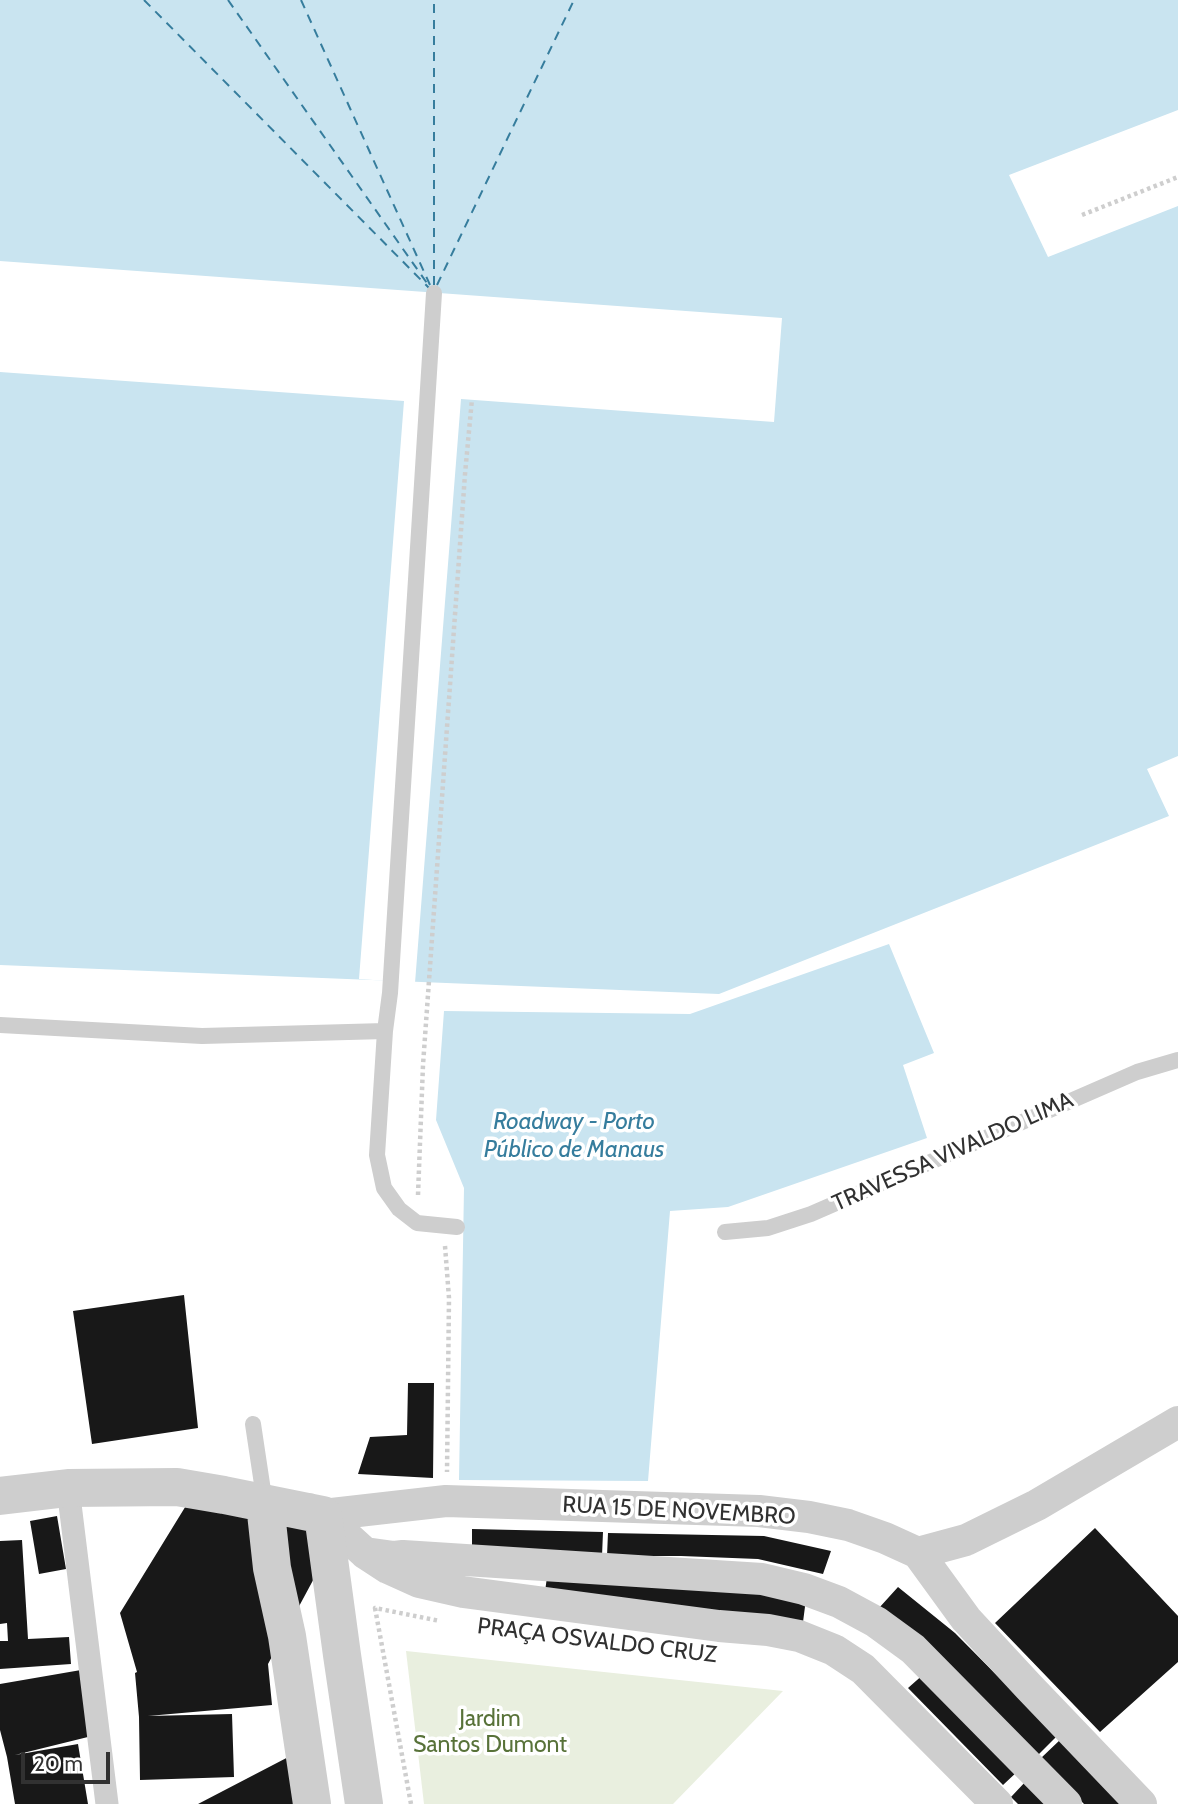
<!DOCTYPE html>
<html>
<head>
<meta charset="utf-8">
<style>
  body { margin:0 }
  #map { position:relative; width:1178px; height:1804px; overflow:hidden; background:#fff; font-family:Cabin,sans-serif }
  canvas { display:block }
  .scale { position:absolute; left:21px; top:1752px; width:89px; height:32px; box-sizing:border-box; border:4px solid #313131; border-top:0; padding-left:9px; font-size:21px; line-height:24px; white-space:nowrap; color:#313131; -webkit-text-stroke:5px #fff; paint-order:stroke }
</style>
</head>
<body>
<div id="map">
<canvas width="1178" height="1804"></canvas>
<div class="scale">20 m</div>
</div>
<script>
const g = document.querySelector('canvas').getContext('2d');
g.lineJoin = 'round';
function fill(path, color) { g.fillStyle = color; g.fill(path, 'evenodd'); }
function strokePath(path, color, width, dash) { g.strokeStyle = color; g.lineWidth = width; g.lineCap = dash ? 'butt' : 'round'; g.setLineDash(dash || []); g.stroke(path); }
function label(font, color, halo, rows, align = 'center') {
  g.font = font + ' Cabin,sans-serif'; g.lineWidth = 7; g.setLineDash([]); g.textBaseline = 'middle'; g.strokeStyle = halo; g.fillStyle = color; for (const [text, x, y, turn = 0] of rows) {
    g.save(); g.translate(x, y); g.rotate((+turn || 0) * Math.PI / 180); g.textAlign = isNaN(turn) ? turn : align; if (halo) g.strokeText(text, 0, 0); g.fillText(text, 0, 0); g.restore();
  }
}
const green = new Path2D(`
  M406,1651l377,40 -110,113h-249z`);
const water = new Path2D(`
  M0,0h1178v756l-31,13 22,47 -450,178 -719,-29z
  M889,944l45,109 -31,12 24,73 -199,69 -58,4 -22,270 -189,-1 5,-292 -28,-68 8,-109 246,3z`);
const pier = new Path2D(`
  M1178,110v96l-130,51 -39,-82z
  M0,261l782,57 -8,104 -313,-23 -46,584 -56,-4 45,-578 -404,-29z`);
const ferry = new Path2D(`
  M144,0l286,289
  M228,0l201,286
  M301,0l129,285
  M434,285v-285
  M437,285l137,-285`);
const building = new Path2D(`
  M184,1295l14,133 -106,16 -19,-133z
  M408,1383h26l-1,95 -75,-4 12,-37 37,-2z
  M195,1491l120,3 3,77 -50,93 4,41 -124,11 84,-2 2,63 -94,3 -1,-63 -4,-44 2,-1 -17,-59z
  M57,1516l9,53 -27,5 -9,-53z
  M1095,1528l83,88v46l-78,70 -105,-109z
  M472,1529l131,3 -1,24 -130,-3z
  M608,1533l156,3 67,15 -8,23 -65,-15 -77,-3h-74z
  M22,1540l6,99 41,-2 2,27 -71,5v-28h8l-1,-18 -7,1v-83z
  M547,1577l200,13 59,9 -3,23 -259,-23z
  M898,1587l57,46 102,103 -20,20 -158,-148z
  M81,1670l19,64 -85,21 63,-11 10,60h-73l-8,-47 -7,-27v-46z
  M925,1673l94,97 -16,15 -95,-97z
  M1061,1739l63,65h-40l-44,-45z
  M296,1753l11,51h-109z
  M1027,1780l24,24h-33l-7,-7z`);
const path = new Path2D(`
  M1082,215l96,-38
  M418,1195l5,-130 42,-591 7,-75
  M445,1246l4,52 -2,174
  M411,1804l-36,-196 65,13`);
const service = new Path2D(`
  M434,293l-44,700 -5,38 -8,124 7,33 15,21 18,14 40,4
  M0,1025l202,11 183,-5
  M725,1232l43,-4 43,-14 326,-142 41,-12
  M253,1424l12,80`);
const pedestrian = new Path2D(`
  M68,1488l39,316`);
const minor = new Path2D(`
  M323,1515l123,-14 313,10 50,6 39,8 37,13 33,15 48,66 63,68 112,117
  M323,1515l42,38 23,15 31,14 44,10 256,34 49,4 31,6 35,14 29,19 134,135
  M365,1553l29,4 9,-1 359,23 42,10 35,13 37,20 37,27 153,155
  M918,1553l48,-13 71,-35 141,-83`);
const tertiary = new Path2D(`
  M0,1496l68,-8 109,-1 47,8 99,20 19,140 22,149
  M265,1504l7,64 15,68 25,168`);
const streetNames = [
  ["TRAVESSA VIVALDO LIMA",953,1152,-24],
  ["RUA 15 DE NOVEMBRO",679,1511,3],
  ["PRAÇA OSVALDO CRUZ",597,1641,7]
];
const parkNames = [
  ["Jardim",490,1719],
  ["Santos Dumont",490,1745]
];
const waterNames = [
  ["Roadway - Porto",574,1122],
  ["Público de Manaus",574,1150]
];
fill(green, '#e9efdf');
fill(water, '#c9e4f0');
fill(pier, '#fff');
strokePath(ferry, '#367d9d', 2, [9, 7]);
fill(building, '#181818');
strokePath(path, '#cecece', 4.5, [3.5, 3.5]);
strokePath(service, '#cecece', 16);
strokePath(pedestrian, '#cecece', 23);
strokePath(minor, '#cecece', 32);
strokePath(tertiary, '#cecece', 38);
label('23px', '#313131', '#fff', streetNames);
label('23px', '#587239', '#fff', parkNames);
label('italic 24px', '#367d9d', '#fff', waterNames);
</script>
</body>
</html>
